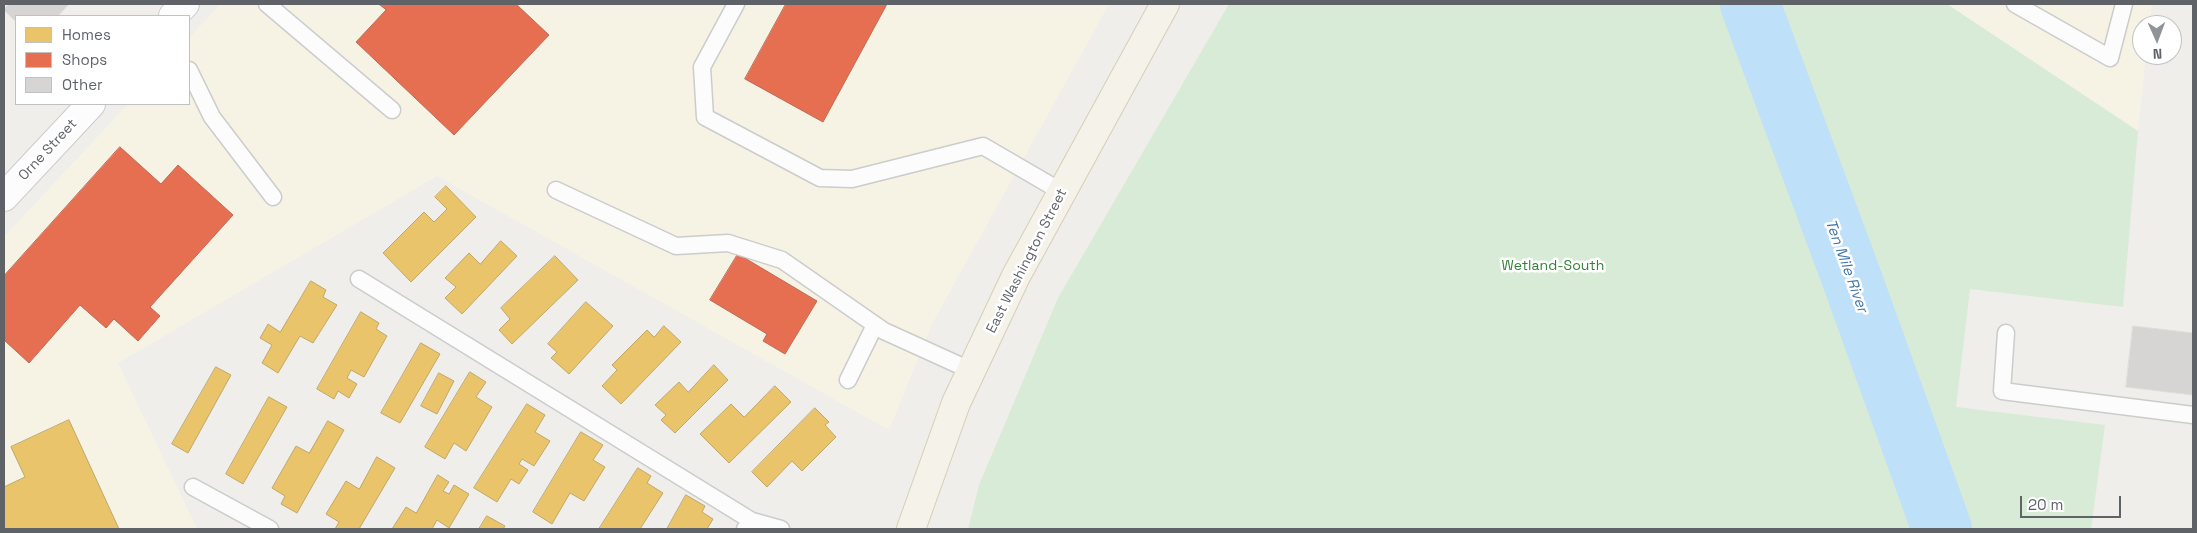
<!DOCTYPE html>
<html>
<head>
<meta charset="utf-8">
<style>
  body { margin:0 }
  #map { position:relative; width:2197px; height:533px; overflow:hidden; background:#efeeea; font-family:"Space Grotesk",sans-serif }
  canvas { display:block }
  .frame { position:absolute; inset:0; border:5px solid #5f6368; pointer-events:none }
  .legend { position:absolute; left:15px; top:15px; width:175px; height:90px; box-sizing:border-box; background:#fff; border:1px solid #bfc1c3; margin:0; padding:6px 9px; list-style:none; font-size:15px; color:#5f6368 }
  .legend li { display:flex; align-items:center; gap:10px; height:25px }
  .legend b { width:25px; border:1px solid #bfc1c3 }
  .north { position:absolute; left:2132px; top:15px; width:50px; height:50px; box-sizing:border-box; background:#fff; border:1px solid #bfc1c3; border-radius:50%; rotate:178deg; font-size:14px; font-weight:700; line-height:20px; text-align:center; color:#5f6368 }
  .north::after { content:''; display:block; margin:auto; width:18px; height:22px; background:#919496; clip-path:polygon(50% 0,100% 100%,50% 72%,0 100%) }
  .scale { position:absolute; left:2020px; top:496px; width:101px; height:22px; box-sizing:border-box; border:2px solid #5f6368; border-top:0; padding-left:6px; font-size:15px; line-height:18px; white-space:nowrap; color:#5f6368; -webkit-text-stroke:4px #fff; paint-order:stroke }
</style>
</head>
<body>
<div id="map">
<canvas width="2197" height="533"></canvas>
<div class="frame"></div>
<ul class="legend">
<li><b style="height:14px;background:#e9c46a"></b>Homes</li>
<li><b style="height:14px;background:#e76f51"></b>Shops</li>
<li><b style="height:14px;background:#d6d5d3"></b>Other</li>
</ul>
<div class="north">N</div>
<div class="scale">20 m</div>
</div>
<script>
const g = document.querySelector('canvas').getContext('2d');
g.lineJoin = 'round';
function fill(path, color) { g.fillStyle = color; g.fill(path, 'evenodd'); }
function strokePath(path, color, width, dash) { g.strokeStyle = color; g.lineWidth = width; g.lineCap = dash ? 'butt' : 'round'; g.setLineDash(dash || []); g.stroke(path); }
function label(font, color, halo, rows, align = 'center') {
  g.font = font + ' "Space Grotesk",sans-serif'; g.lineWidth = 5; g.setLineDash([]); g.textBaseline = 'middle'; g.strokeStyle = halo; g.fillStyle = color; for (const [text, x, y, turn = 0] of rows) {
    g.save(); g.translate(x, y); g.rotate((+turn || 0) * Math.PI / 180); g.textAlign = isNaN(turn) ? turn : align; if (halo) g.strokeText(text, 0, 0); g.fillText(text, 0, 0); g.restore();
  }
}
const commercial = new Path2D(`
  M221,4h888l-177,320 -43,106 -452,-254 -319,187 79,166h-193v-292l124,-133h61v-66z
  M1947,4h205l-2,21h-8v30h4l-8,76z`);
const green = new Path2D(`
  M1229,4h718l191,127 -15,176 -153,-18 -14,118 149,18 -14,104h-1123l11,-44 79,-187z`);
const homes = new Path2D(`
  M446,186l30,31 -65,65 -28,-29 41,-41 10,10 13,-13 -12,-12z
  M501,241l16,15 -55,58 -17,-16 11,-11 -11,-9 24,-25 11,11z
  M555,256l23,24 -66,64 -13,-14 11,-11 -9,-11z
  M311,281l15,9 -3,7 14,8 -24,38 -13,-7 -22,37 -16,-10 10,-18 -12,-7 8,-14 12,8z
  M586,302l27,24 -44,48 -18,-16 6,-6 -9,-8z
  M361,312l18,11 -3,6 11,7 -23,41 -13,-7 -4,8 10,6 -8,14 -11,-7 -4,8 -17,-10z
  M664,326l17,16 -60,62 -19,-18 15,-16 -5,-5 35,-35 7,7z
  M421,343l19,11 -40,69 -19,-10z
  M714,365l14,15 -53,53 -14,-13 5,-5 -11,-10 24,-23 9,10z
  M216,367l15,8 -43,78 -16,-9z
  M470,372l16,10 -10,15 16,10 -26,44 -12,-8 -9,16 -20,-12z
  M439,373l15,8 -17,33 -16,-8z
  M775,386l16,16 -62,61 -29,-29 31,-30 13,13z
  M269,397l18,10 -44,77 -17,-10z
  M527,404l18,11 -10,17 15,9 -16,25 -12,-7 -3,5 9,6 -9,14 -8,-5 -14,23 -23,-14z
  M815,408l14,14 -4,3 11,12 -34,34 -10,-10 -25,26 -15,-15z
  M69,420l50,109h-115v-42l21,-10 -14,-30z
  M328,421l16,9 -47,83 -16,-9 4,-8 -13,-8 24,-42 13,7z
  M581,432l22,13 -10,15 12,7 -21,34 -14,-8 -18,31 -19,-12z
  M377,457l18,11 -36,61h-24l4,-7 -13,-8 20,-33 13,8z
  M638,468l13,8 -4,7 16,10 -23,36h-41z
  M438,475l11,7 -6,9 6,3 5,-9 15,9 -20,34 -12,-8 -5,9h-40l14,-22 10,6z
  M686,495l19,11 -3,6 11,7 -6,10h-40z
  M487,516l18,10 -2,3h-24z`);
const shops = new Path2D(`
  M379,4h137l33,31 -95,100 -98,-93 30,-32z
  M786,4h101l-64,118 -78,-43z
  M120,147l41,37 17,-19 55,50 -83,92 10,9 -22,25 -24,-22 -8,9 -26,-23 -51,58 -25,-23v-64z
  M738,254l79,47 -32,53 -22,-13 4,-7 -57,-34z`);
const river = new Path2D(`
  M1750,4l102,275 90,250`);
const building = new Path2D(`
  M9,4h60l-11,12h-42v6l-12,-12z
  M2133,326l60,7v62l-67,-8z`);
const service = new Path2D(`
  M267,4l125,106
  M736,4l-34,63 3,50 115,61 32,1 131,-33 79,46
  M2015,4l95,54 14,-54
  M189,70l23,47 61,80
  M556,190l120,56 52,-3 54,17 102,71 88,40
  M359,279l393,242
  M2006,333l-4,58 191,24
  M848,380l27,-55
  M193,487l77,42
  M745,529l7,-8 29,8`);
const minor = new Path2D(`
  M173,16l12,-12
  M4,197l87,-93`);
const primary = new Path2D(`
  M911,529l45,-126 60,-127 149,-272`);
const streetNames = [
  ["Orne Street",48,150,-47],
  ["East Washington Street",1027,261,-63]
];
const parkNames = [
  ["Wetland-South",1553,266]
];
const waterNames = [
  ["Ten Mile River",1846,266,70]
];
fill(commercial, '#f7f3e4');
fill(green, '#d8ebd6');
fill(homes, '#e9c46a');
strokePath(homes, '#c0a769', 1);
fill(shops, '#e76f51');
strokePath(shops, '#be6b58', 1);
strokePath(river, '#bfe0f9', 60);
fill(building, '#d6d5d3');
strokePath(building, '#deddd9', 1);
strokePath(service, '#cbcccc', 19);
strokePath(minor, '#cbcccc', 30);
strokePath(primary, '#d7ceb8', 30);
strokePath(service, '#fdfcfc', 16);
strokePath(minor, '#fdfcfc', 28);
strokePath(primary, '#f4f2e9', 28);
label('14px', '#5f6368', '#fff', streetNames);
label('14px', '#348238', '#fff', parkNames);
label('italic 15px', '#4174aa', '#fff', waterNames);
</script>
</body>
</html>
